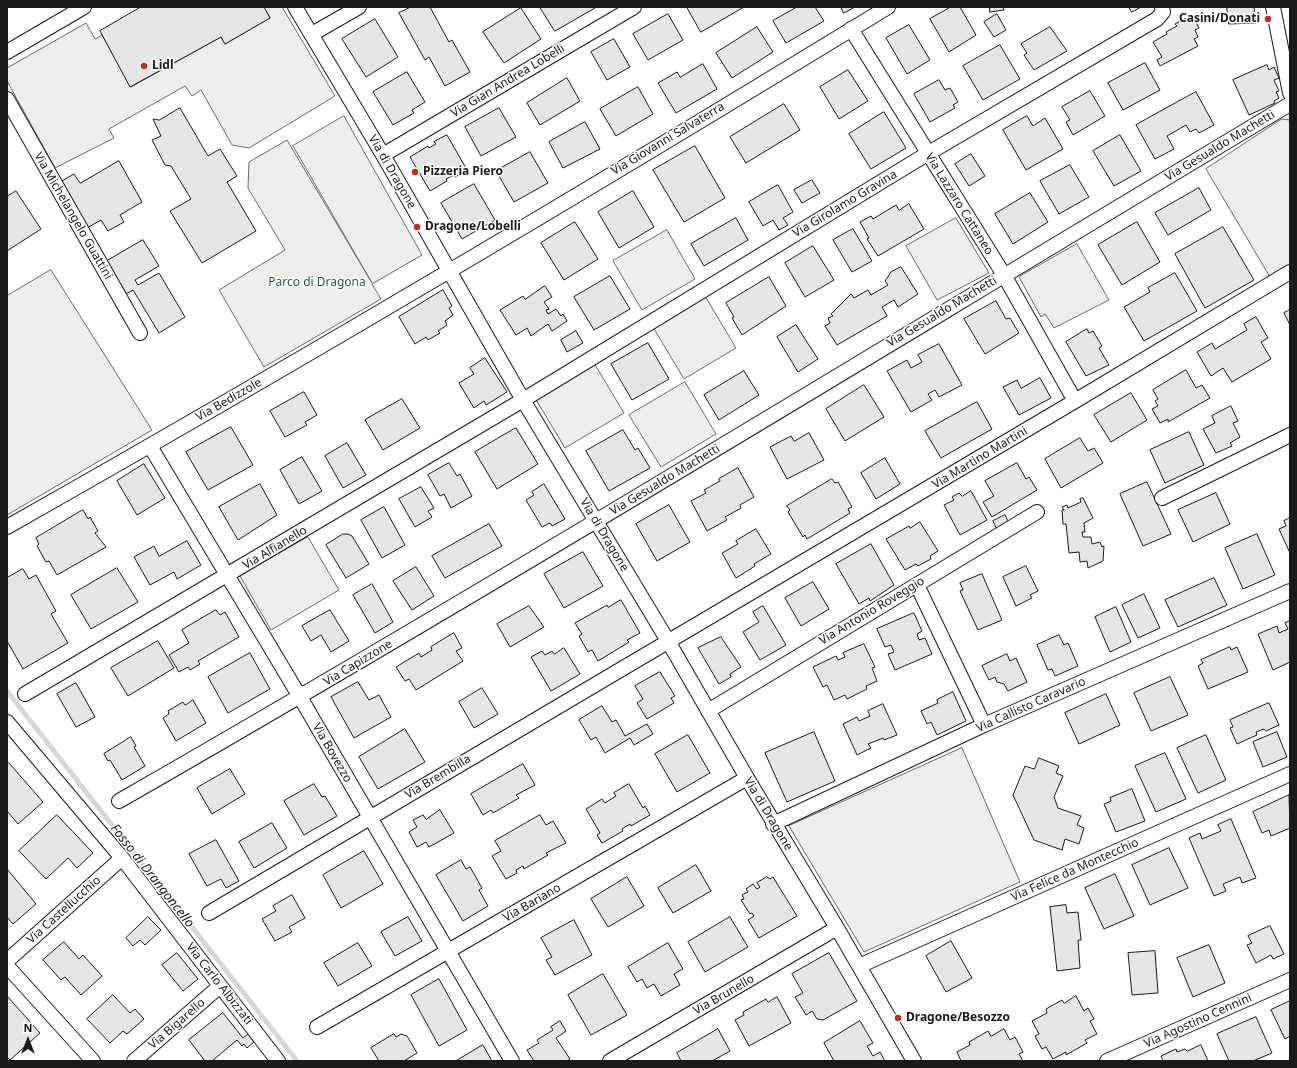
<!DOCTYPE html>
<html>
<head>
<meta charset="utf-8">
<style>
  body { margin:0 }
  #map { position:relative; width:1297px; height:1068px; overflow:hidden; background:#fff; font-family:"Noto Sans",sans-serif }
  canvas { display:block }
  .frame { position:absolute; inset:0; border:8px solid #1a1a1a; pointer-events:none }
  .north { position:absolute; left:8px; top:1020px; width:40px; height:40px; -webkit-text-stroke:3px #fff; paint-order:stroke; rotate:0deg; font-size:11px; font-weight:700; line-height:16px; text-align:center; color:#1a1a1a }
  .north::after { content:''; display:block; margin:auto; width:14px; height:18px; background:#1a1a1a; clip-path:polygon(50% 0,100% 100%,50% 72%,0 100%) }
</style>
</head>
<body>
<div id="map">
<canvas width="1297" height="1068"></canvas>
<div class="frame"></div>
<div class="north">N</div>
</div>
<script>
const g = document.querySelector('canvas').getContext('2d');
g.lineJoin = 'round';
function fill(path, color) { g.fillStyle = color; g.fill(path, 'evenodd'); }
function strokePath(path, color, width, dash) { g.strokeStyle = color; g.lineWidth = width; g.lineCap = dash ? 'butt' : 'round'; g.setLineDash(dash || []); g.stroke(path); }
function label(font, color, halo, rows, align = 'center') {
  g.font = font + ' "Noto Sans",sans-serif'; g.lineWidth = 3; g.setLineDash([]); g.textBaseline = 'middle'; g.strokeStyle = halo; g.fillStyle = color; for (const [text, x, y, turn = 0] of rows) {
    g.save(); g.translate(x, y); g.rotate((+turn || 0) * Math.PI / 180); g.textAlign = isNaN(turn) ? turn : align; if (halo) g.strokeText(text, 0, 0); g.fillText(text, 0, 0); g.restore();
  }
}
const built = new Path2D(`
  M264,7h18l53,89 -86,52 -17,-3 -31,-55 -9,6 -7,-10 -76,43 5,9 -59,30 -48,-87v-13l79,-45 9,16 7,-4 29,52 90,-50 4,7 45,-26z
  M344,116l78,139 -50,29 9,15 -117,68 -45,-77 66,-40 -37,-62 1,-26 38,-22 85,143 -79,-137z
  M1282,119l8,1v146l-20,11 -64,-108z
  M956,218l33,55 -52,27 -31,-54z
  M667,230l28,49 -53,31 -29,-49z
  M1077,244l32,56 -55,28 -9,-14 -4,3 -22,-40z
  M51,270l101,160 -145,85v-219z
  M705,296l31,52 -52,31 -31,-52z
  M594,363l30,50 -59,35 -30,-50z
  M685,382l31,52 -55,33 -32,-52z
  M308,537l31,53 -68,40 -31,-54z
  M962,748l58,134 -156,70 -75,-126z`);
const stream = new Path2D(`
  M7,691l290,370`);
const building = new Path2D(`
  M141,7h123l6,11 -45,26 -4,-7 -91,50 -30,-56z
  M411,7h19l19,35 3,-2 18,32 -25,14 -16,-29 -4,3 -26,-47z
  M540,7h54l1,1 -40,23z
  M687,7h57l-43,25z
  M797,7h18l9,14 -38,22 -13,-22z
  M841,7h14l-11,6z
  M951,7h9l16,28 -27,17 -19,-33z
  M990,7h13l1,3 -14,2z
  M1129,7h12l-9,5z
  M1227,7h27l2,16 -27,1z
  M521,8l20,31 -37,24 -21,-31z
  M668,14l15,26 -35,20 -15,-26z
  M997,14l9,16 -12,7 -10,-15z
  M1193,17l6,11 -4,2 3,7 -4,2 4,7 -38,20 -3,-6 5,-3 -9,-15 14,-8 -1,-2 11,-6 -2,-2 11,-6 1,2z
  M375,19l23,38 -32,20 -24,-38z
  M909,25l21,35 -23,14 -21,-36z
  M757,27l16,25 -41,26 -16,-25z
  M1050,27l17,24 -33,19 -10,-15 3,-2 -6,-9z
  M614,39l16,28 -23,13 -16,-28z
  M1000,45l20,34 -37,21 -20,-34z
  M1145,63l15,27 -37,20 -15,-27z
  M703,64l14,25 -41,24 -18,-30 19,-11 3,5z
  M1267,65l2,5 5,-3 5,11 -5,2 5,11 -3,1 3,6 -5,3 1,2 -26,12 -16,-35z
  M848,70l20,31 -29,18 -19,-32z
  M407,72l18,30 -13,8 2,3 -21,12 -20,-33z
  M567,78l13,23 -40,24 -13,-22z
  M939,80l6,10 5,-2 8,14 -5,3 2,3 -25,14 -16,-28z
  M638,87l15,27 -37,22 -16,-27z
  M1090,91l15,25 -32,19 -7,-13 4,-2 -8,-13z
  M1196,92l18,33 -15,8 -3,-4 -6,3 -4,-7 -19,11 7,13 -19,10 -19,-34z
  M784,104l16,26 -54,33 -16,-26z
  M180,108l28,48 12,-7 17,27 -10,6 29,49 -54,32 -32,-52 21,-12 -20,-33 -6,-1 -13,-25 9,-4 -8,-17 6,1z
  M499,108l17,29 -35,19 -16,-29z
  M884,112l22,36 -35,21 -22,-35z
  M1027,116l6,10 12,-8 18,31 -37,21 -23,-40z
  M585,122l15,27 -37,19 -14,-26z
  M447,135l20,35 -12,7 -1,-2 -8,4 1,2 -17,10 -20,-34 18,-11 1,2 7,-4 -2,-2z
  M1120,135l21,36 -27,15 -21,-35z
  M695,146l30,52 -41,24 -31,-52z
  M530,152l18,31 -34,19 -18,-31z
  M971,154l14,22 -16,10 -14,-22z
  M119,161l23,41 -22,13 4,7 -16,9 -7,-11 -14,8 -27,-46 14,-8 6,9z
  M1070,165l19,32 -30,17 -19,-33z
  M812,180l8,13 -18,10 -8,-13z
  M474,184l21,36 -33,19 -21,-36z
  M778,185l15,27 -10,6 5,7 -9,5 -6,-10 -10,6 -14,-24z
  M1199,188l12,22 -43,25 -13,-22z
  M16,191l25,38 -34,22v-54z
  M633,191l21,36 -35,21 -21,-36z
  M1030,193l18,29 -35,22 -18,-30z
  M909,204l15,25 -46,27 -11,-17 2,-1 -9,-16 11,-6 2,3 23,-14 3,5z
  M736,218l12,22 -44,26 -13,-22z
  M575,222l23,37 -34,21 -23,-37z
  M1137,222l23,40 -38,23 -24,-40z
  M1223,227l31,53 -49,28 -30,-54z
  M853,229l19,32 -20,11 -19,-32z
  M143,240l16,26 -24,14 3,5 21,-12 26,44 -26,16 -26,-43 -7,4 -19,-33z
  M813,246l21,34 -29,17 -20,-34z
  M901,267l17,27 -20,13 -4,-7 -12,7 5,9 -50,29 -12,-19 5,-3 -2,-5 5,-2 -2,-2 20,-20 3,4 14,-8 3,5 17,-10 -3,-4 6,-9z
  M1175,273l22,38 -53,30 -20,-34 26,-15 -2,-4z
  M610,276l20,33 -36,21 -20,-33z
  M769,277l17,29 -44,29 -10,-17 2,-1 -8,-14z
  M545,286l7,11 -8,5 5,7 -3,1 2,4 8,-5 5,7 2,-2 4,7 -15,10 -4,-7 -17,12 -4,-8 -11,7 -16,-25 23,-14 2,3z
  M443,290l9,16 -3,2 4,7 -8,6 2,4 -9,6 2,2 -12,7 -2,-3 -11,7 -16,-27z
  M996,301l10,18 4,-1 9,15 -34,21 -21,-35z
  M1290,310v15l-6,-12z
  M1256,317l12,21 -7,4 10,17 -39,23 -9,-14 -12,8 -14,-24 15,-9 3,6 32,-19 -3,-6z
  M796,325l22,34 -20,13 -21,-35z
  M1087,329l2,4 4,-2 9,15 -3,2 10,17 -23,11 -20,-34z
  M576,331l7,12 -16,9 -6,-12z
  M648,343l21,36 -37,21 -21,-36z
  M939,344l23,41 -23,12 -4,-7 -7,4 4,6 -21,12 -24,-41 20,-11 4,8 11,-6 -4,-7z
  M485,358l22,34 -21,13 -2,-4 -10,7 -15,-25 15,-9 -4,-6z
  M1186,370l10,18 6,-3 8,13 -42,24v-3l-8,4 -8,-14 6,-3 -3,-5 3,-2 -5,-9z
  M744,371l15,24 -40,25 -15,-25z
  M1040,378l11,20 -32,17 -16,-28 14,-7 4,8z
  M864,385l20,32 -39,24 -19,-32z
  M304,392l13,23 -12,7 2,3 -22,12 -15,-26z
  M1131,393l16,27 -36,22 -17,-27z
  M402,399l18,29 -37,22 -18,-30z
  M977,402l15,27 -51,29 -16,-27z
  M1231,406l7,15 -5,2 7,14 -10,6 2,3 -16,7 -13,-24 12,-6 -3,-7z
  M231,427l22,38 -45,25 -22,-38z
  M516,428l22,36 -41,25 -22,-37z
  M623,430l12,20 3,-2 12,20 -41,23 -23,-40z
  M1189,432l15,33 -39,18 -15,-33z
  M809,433l15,27 -37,19 -17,-32 21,-11 3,5z
  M1080,438l8,13 6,-3 9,15 -42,25 -16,-29z
  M347,443l19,32 -23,13 -18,-32z
  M302,457l20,34 -23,13 -19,-34z
  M885,458l15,26 -24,15 -15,-26z
  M449,463l8,13 3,-2 12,22 -21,12 -7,-14 -4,2 -12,-21z
  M1017,463l9,16 3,-2 8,13 -45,27 -9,-15 11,-6 -9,-15z
  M144,464l21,34 -28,17 -20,-34z
  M738,468l16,29 -14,8 1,3 -16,9 2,3 -20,11 -16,-30 15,-8 -2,-3 16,-9 -1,-2z
  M832,479l3,4 3,-1 14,25 -4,2 2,4 -43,26 -2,-4 -2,2 -15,-25 2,-2 -3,-4z
  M1147,482l24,52 -28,12 -23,-52z
  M260,484l17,31 -39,25 -19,-33z
  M544,484l21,35 -13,7 -2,-3 -8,4 -16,-27 8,-5 -2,-3z
  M421,487l13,21 -6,3 4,6 -17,10 -16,-28z
  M971,491l16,29 -27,15 -16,-30 10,-5 -2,-3 7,-4 3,3z
  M1216,493l14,31 -37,18 -15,-32z
  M1083,498l10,20 -9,5 1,9h-3l1,5h8l1,7 8,-2 2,5 2,-1 -1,15 -15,7 -1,-7 -7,1 -1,-10 -10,1 -3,-29h-3l-1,-14h2l-2,-3 5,-2 1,3 13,-6 -1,-3z
  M669,505l21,37 -33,19 -21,-37z
  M384,507l21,38 -23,13 -21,-38z
  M83,510l5,9 2,-2 8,14 -3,2 11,14 -49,28 -8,-14 -3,1 -9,-16 2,-2 -3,-6z
  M1005,515l5,10 -12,7 -5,-11z
  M1290,518v35l-11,-24 7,-3 -2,-5z
  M920,522l18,29 -8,5 1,3 -13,7 -2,-2 -11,6 -19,-31 23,-13 1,2z
  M489,524l13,22 -57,32 -13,-22z
  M756,529l15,25 -17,10 1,2 -19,12 -14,-25 16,-9 -2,-3z
  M343,534h5l4,2 17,28 -23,14 -20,-33z
  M1257,534l18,41 -32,14 -18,-41z
  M187,541l14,24 -24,14 -3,-7 -24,13 -16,-28 20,-11 5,10z
  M871,544l23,41 -24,16 -1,-3 -10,6 -23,-40z
  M583,552l20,34 -39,22 -20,-34z
  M1026,566l12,25 -8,4 2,3 -16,8 -13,-29z
  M416,567l18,29 -22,14 -19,-29z
  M117,568l21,34 -47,27 -20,-34z
  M23,569l6,10 7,-4 20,36 -5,3 17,29 -45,26 -16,-28v-63z
  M982,574l20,46 -24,10 -18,-39 3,-1 -3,-7z
  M1214,578l13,27 -49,22 -13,-27z
  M813,582l16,27 -28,17 -16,-28z
  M372,584l21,38 -18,11 -22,-38z
  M1144,594l16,34 -22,10 -16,-33z
  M621,600l19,33 -13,7 2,2 -31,19 -6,-11 -4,2 -9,-16 3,-2 -7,-11 32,-18 1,2z
  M529,606l15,21 -34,20 -13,-23z
  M763,606l23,39 -26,15 -17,-28 16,-10 -6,-10z
  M1116,607l15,35 -21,10 -15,-35z
  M216,610l4,5 5,-3 14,25 -41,24 2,3 -10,6 -2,-3 -9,5 -10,-17 20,-12 -7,-13z
  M330,610l19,31 -18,11 -10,-17 -10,6 -9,-15z
  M914,613l8,18 -5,3 2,6 6,-2 7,16 -37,16 -7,-16 6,-2 -3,-7 -6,2 -8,-18z
  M1290,621v41l-17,8 -15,-36 19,-8 2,7 9,-4 -3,-6z
  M454,633l8,15 -6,3 7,10 -47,29 -7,-11 -4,2 -9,-14 23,-14 2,4 11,-7 -1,-3z
  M1059,635l5,10 4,-2 10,23 -23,10 -3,-7 -4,1 -11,-25z
  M721,637l20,30 -11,7 1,3 -12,7 -21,-36z
  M158,641l16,27 -46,28 -17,-28z
  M864,644l11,23 -3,1 5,13 -11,5 1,3 -20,10 -2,-4 -11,5 -7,-15 -4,2 -10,-20 23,-11 2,4 7,-3 -2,-4z
  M1230,647l1,3 6,-3 11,25 -40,17 -10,-23 5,-3 -2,-3z
  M564,648l16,26 -29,17 -20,-34 11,-6 3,4 7,-4 2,3z
  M250,653l20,36 -42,24 -20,-36z
  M1007,654l3,7 6,-3 11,24 -19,9 -4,-7 -7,-2 -2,-5 -6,3 -7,-14z
  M660,672l15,24 -4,2 3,5 -27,16 -10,-16 6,-4 -8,-13z
  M1170,677l18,38 -37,16 -17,-38z
  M358,682l11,18 10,-5 12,22 -37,21 -23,-41z
  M76,683l19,34 -19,10 -19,-33z
  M482,688l16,26 -24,14 -15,-26z
  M953,692l13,29 -29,14 -6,-13 -4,2 -6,-13 17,-8 -1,-3z
  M1106,694l14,31 -41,19 -14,-31z
  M193,700l13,23 -30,18 -13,-23 6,-4 -1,-3 15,-9 2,3z
  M1269,703l10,22 -13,6 -2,-2 -8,3 1,3 -20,9 -7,-16 3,-1 -3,-7z
  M883,704l14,31 -13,5 -1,-2 -15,6 3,4 -14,7 -14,-31 14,-7 2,4 11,-5 -2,-5z
  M602,706l10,16 4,-2 9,16 22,-12 6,10 -19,11 -4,-7 -25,15 -9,-16 -5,3 -12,-20z
  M405,729l20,33 -47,27 -19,-32z
  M814,732l21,49 -48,21 -22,-49z
  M1277,732l10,25 -24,10 -10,-25z
  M688,735l22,38 -33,19 -22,-38z
  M1206,735l20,45 -28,13 -21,-45z
  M131,737l5,9 -2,1 11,19 -23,14 -12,-20 -2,1 -4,-7z
  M1165,753l21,46 -30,13 -21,-46z
  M1039,758l20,8 -3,7 7,3 -9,21 4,11 23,8 -4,9 7,3 -5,16 -14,-5 -3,11 -28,-10 -21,-45 12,-29 9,3z
  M9,763l34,39 -25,22 -11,-13v-47z
  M523,764l12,21 -19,10 3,3 -26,15 -2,-3 -8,5 -12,-21z
  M230,769l15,25 -33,20 -15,-26z
  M314,784l8,13 3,-1 12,20 -33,19 -20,-34z
  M629,784l14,24 2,-2 5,9 -19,11 -1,-2 -8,5 1,2 -21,12 -5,-8 3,-2 -14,-24 16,-10 3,4 11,-7 -2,-3z
  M1132,789l13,32 -29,11 -12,-28 7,-3 -1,-3z
  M1289,795l1,33 -19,8 -2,-6 -7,3 -9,-21z
  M440,810l14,23 -25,14 -3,-5 -9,5 -8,-15 8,-5 -4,-7 10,-5 3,4z
  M57,815l36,38 -16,15 -9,-10 -22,21 -27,-28z
  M540,815l6,10 7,-4 13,22 -20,10 2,2 -24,14 -1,-3 -7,4 1,3 -11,6 -14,-23 9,-5 -6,-10z
  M1231,819l25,59 -14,5 -2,-6 -17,7 3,7 -12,5 -25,-58 11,-5 2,6 19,-8 -3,-6z
  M272,823l15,25 -33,20 -15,-26z
  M216,840l23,41 -13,7 -5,-9 -14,7 -18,-32z
  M1169,848l19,40 -38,17 -18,-40z
  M364,851l19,33 -42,24 -18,-33z
  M461,860l5,9 4,-2 12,21 -3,2 9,16 -25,15 -27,-46z
  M696,865l15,26 -38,22 -15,-25z
  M7,869l29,35 -23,20 -6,-7z
  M1115,874l19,42 -30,13 -19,-41z
  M627,877l17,29 -36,21 -17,-28z
  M767,877l3,2 3,-2 24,39 -38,22 -11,-18 6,-4 -2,-3 -2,1 -9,-14 3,-1 -2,-4 6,-3 -2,-3 7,-5 4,5 3,-2 -3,-4z
  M292,895l13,23 -16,9 3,5 -17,9 -13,-22 14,-8 -3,-5z
  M1066,905l1,8 11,-1 3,28h-3l2,28 -23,3 -7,-64z
  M148,917l13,13 -16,15 -5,-5 -7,6 -7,-8z
  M408,917l14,24 -27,15 -14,-24z
  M730,917l18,30 -43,25 -17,-30z
  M574,920l18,35 -37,20 -9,-15 6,-3 -11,-19z
  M1270,926l14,28 -11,5 -2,-4 -15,8 -9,-18 5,-2 -4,-7z
  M951,941l21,37 -26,14 -20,-36z
  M64,942l15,17 4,-4 19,21 -21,19 -16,-18 -4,3 -18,-20z
  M358,943l14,23 -34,20 -14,-23z
  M668,943l15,26 -9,5 6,11 -19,11 -7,-12 -7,4 -5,-9 -5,3 -9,-15z
  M1209,945l16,38 -32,14 -16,-39z
  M1155,951l3,42 -26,2 -4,-42z
  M177,953l21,26 -15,12 -21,-26z
  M829,953l28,48 -34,19 -6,-1 -5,-8 -6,4 -11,-18 8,-4 -11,-19z
  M603,974l24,41 -36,20 -23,-40z
  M439,979l28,51 -28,16 -28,-51z
  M113,995l17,18 5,-4 9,10 -17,15 -4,-3 -13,12 -23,-24z
  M7,996l33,37 -30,27 -3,-3z
  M1076,996l8,15 4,-3 6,11 -4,2 7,13 -12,6 2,3 -21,12v-3l-13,7 -7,-12 -4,2 -7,-13 4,-2 -7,-13 15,-8 -1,-4 16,-9 2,3z
  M777,997l14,26 -42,23 -14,-26 9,-5 -1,-3 23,-13 2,3z
  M1290,1001v35l-5,3 -14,-29z
  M223,1013l20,25 5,-4 6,8 -7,6 -3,-4 -2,2 -5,-6 -25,21h-7l-16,-21z
  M1256,1017l16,36 -19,8h-24l-12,-27z
  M560,1021l6,10 -10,7 14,21 -3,2h-33l-7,-11 12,-7 -2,-3 16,-10 -2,-3z
  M860,1021l13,22 -6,3 6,10 7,-4 5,9h-51l-10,-18z
  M718,1029l12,22 -18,10h-31l-4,-8z
  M1004,1029l6,11 5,-3 8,15 -4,2 4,7h-62l-4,-9 13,-7 -1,-3 19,-11 3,5z
  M394,1034l2,3 5,-3 6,2 10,17 -13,8h-25l-8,-13z
  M483,1045l9,16h-36z
  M1201,1045l7,16h-45l-2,-5 15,-7 1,3 8,-3 2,2z`);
const minor = new Path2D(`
  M295,7l88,148 140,245 145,241 79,137 90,150 77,133
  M1273,7l17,86
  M851,29l153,246 71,126
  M312,34l47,-27
  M7,52l77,-45
  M7,99l133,234
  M383,155l251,-148
  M150,446l150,251 212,364
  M1162,498l128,-63
  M7,527c297,-168 590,-342 881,-520
  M917,585l67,140
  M25,694l498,-294 404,-246 230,-135 6,-7 -1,-5
  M708,711l329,-199
  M7,722l115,136 156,203
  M119,801c394,-226 781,-464 1171,-697
  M773,824l211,-99 306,-134
  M209,913l866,-512 215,-129
  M7,961l115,-103
  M7,966l86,95
  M859,966l431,-192
  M317,1027l430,-249
  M134,1061l86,-75
  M610,1061l227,-133
  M1107,1061l183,-81`);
const markers = [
  [1268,19,4,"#c62828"],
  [144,66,4,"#c62828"],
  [415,172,4,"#c62828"],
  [417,227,4,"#c62828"],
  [898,1018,4,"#c62828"]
];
const poiNames = [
  ["Casini/Donati",1260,19,"right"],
  ["Lidl",152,66],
  ["Pizzeria Piero",423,172],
  ["Dragone/Lobelli",425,227],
  ["Dragone/Besozzo",906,1018]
];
const streetNames = [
  ["Via Gian Andrea Lobelli",508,81,-31],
  ["Via Giovanni Salvaterra",668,139,-31],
  ["Via Gesualdo Machetti",1220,146,-31],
  ["Via di Dragone",392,172,60],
  ["Via Girolamo Gravina",845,204,-31],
  ["Via Lazzaro Cattaneo",959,204,58],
  ["Via Michelangelo Guattini",73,216,60],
  ["Via Gesualdo Machetti",942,312,-31],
  ["Via Bedizzole",229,400,-30],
  ["Via Martino Martini",980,458,-31],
  ["Via Gesualdo Machetti",665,480,-31],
  ["Via di Dragone",604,535,59],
  ["Via Alfianello",275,548,-31],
  ["Via Antonio Roveggio",872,611,-31],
  ["Via Capizzone",358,663,-31],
  ["Via Callisto Caravario",1031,705,-24],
  ["Via Bovezzo",332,753,60],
  ["Via Brembilla",438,777,-31],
  ["Via di Dragone",768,814,59],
  ["Via Felice da Montecchio",1075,870,-24],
  ["Via Bariano",532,903,-30],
  ["Via Castellucchio",64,910,-42],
  ["Via Carlo Albizzati",219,984,52],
  ["Via Brunello",724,995,-30],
  ["Via Agostino Cennini",1198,1021,-24],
  ["Via Bigarello",177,1024,-41]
];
const parkNames = [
  ["Parco di Dragona",317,283]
];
const waterNames = [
  ["Fosso di Drangoncello",152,876,52]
];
fill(built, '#ededed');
strokePath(built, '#6a6a6a', 1);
strokePath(stream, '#d7d7d7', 5);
fill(building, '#e6e6e6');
strokePath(building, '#1a1a1a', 1);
strokePath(minor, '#1a1a1a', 16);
strokePath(minor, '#fff', 14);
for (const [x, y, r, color] of markers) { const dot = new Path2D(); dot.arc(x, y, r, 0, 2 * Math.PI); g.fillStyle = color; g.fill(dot); strokePath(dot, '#fff', 1.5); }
label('bold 12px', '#1a1a1a', '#fff', poiNames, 'left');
label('12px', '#1a1a1a', '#fff', streetNames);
label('12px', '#2b5a34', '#fff', parkNames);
label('italic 13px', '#1a1a1a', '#fff', waterNames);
</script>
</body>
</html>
